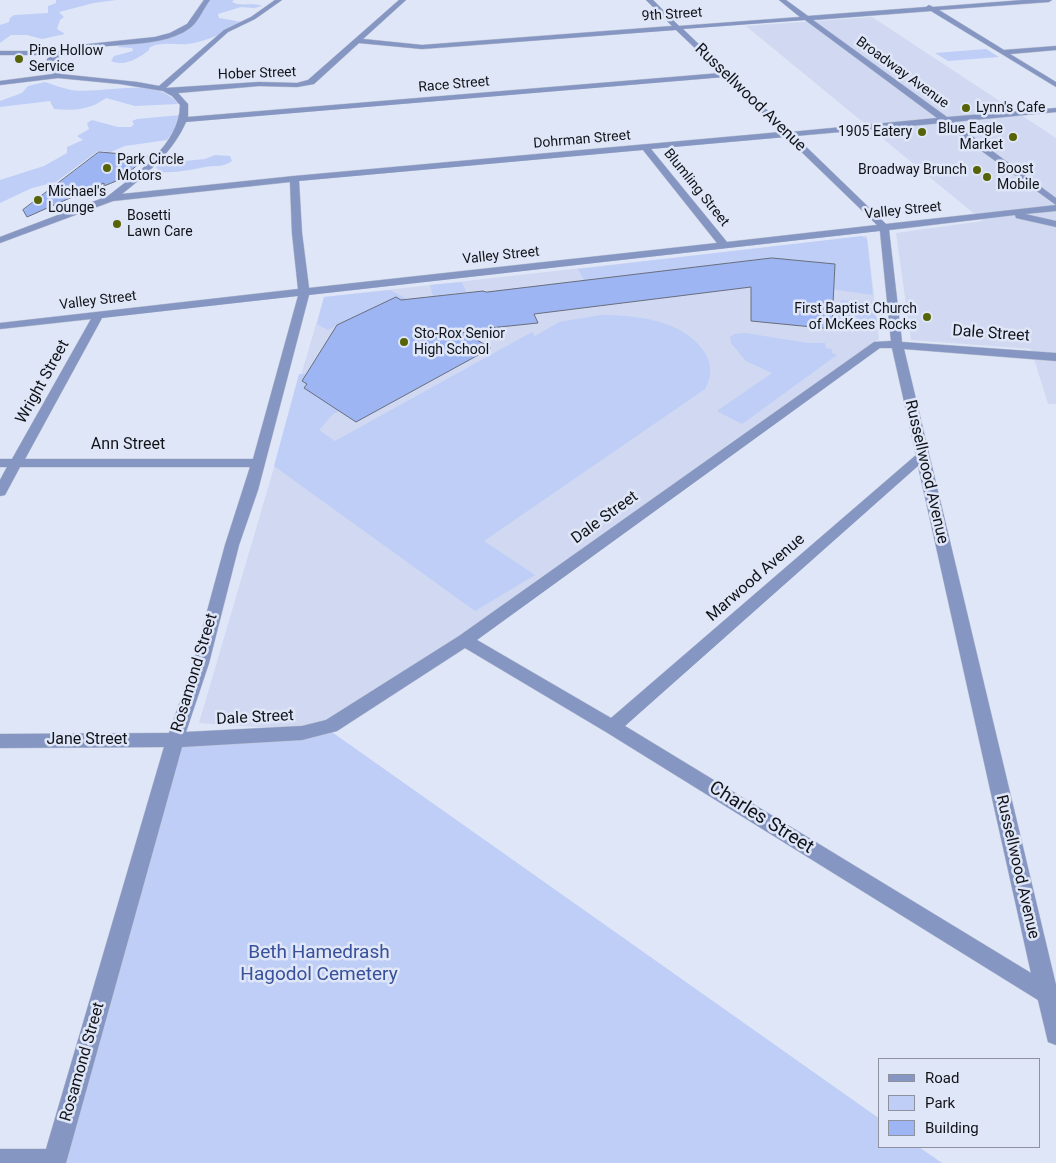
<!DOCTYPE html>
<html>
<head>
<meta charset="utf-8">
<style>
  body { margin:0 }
  #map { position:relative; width:1056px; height:1163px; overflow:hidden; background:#dfe6f7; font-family:Roboto,sans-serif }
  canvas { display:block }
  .legend { position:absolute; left:878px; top:1058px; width:162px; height:90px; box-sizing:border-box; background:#dfe6f7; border:1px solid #8d929e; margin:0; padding:6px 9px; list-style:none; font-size:15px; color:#111319 }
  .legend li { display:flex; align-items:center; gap:10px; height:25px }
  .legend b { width:25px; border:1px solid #8d929e }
</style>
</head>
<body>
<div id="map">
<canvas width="1056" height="1163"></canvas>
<ul class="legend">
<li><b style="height:6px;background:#8596c3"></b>Road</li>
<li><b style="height:14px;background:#bfcef6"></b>Park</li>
<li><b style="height:14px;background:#9eb5f4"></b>Building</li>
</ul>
</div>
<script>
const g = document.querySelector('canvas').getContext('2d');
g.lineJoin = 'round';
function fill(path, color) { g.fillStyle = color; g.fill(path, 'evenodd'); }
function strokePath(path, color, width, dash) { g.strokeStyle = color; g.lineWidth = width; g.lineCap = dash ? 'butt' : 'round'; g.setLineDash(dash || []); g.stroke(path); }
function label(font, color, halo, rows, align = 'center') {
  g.font = font + ' Roboto,sans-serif'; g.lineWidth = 5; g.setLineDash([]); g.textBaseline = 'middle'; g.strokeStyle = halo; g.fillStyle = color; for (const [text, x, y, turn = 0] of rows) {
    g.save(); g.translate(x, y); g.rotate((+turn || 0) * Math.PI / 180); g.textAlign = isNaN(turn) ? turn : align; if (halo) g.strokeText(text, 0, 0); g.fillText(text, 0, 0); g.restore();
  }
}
const built = new Path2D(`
  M872,17l184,121v266h-8l-17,-55 -120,-9 -15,-107 87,-12 -237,-195z
  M867,236l12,103 -414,298 -135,86 -28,7 -103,-7 125,-426z`);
const green = new Path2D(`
  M56,0h60l-22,3 -35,9 5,5 -4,3 -3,9 8,5 -23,5 -15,-4h-16l-11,8v-18l9,-3 1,-4 4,-3 34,-2v-7l8,-3z
  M209,0h25l-2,2c9,5 20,0 30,4l-8,2 -13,-1 -23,7 1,4 23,4c-17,11 -34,19 -54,22 -13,1 -28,-3 -39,4v2c-10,8 -24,17 -38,11l3,-5 19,-5 -1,-3 -14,-1 5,-4 36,-6 27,-8z
  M986,49l13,8 -51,4 -13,-8z
  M45,82c9,3 17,6 26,8 32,5 85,-15 107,14l-43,2 -29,-8c-16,12 -33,13 -52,11l-4,-8 -50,6v-6l22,-8 6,-7z
  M181,115l-1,6 -13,19 -42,6 -14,6 -13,-1 -42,31 -24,6 -32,15v-23l44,-14 23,-13v-6l16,-7 -6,-4 12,-7 -2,-6 5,-3 26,7h13l3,-3 -2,-3 5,-2z
  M215,155l15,1 2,5c-9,7 -18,4 -27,6 -15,3 -29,6 -45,5l-4,-5 8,-4 41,-4z
  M862,236l5,3 6,56 -42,-6 -59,-31 -188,22 -6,-11z
  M462,282l4,10 -33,4 -3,-11z
  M390,290l17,9 -4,2 -7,-4 -68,33 -11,-6 7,-27z
  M841,300l33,3 3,19 -1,3 -12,6 -31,-1 -1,-14 -3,-1 -1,-13 13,2z
  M601,315c34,0 84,5 104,38 7,13 7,23 0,36l-221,152 51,34 -60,36 -201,-145 25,-92h8l-4,8 4,2 -3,4 35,23 -7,4 -13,15 16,11 197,-109 3,4 24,-14z
  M745,333l63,10h17l1,5 6,1v4l5,2 -95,69 -25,-13 55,-38 -26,-12 -15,-18 -1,-6 5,-3z
  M329,730l551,389v28h39l23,16h-885l120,-421z`);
const building = new Path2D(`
  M99,152l49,4 -27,23 -17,7v-3l-77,34 -4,-7z
  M772,258l63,6 -2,39h-1l1,26 -82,-8v-34l-217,27 4,9 -77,8 30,17 -135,74 -52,-34 3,-4 -5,-3 35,-56 59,-28 5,3 82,-9 3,1z`);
const minor = new Path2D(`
  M204,0h6c-7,9 -11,21 -20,28 -35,26 -95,8 -136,32v6l6,8 77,8 22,4 65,-56 27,-13 24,-17h7l-27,19 -27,13 -62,56 93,-6 38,1 11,-3 91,-80h7l-43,39 59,6 250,-19 -26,-26h7l26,26 121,-9 -21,-17h7l22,16 118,-9 3,-2 4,2 90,-7h29l-3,2 -110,8 65,40 52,-4v4l-46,4 46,28v5l-125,-76 -118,9 134,97 109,-9v4l-103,10 103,76v7l-113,-82 -148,13 91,88 170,-19v6l-31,3 31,7v6l-40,-9 -1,-3 -126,15 13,112 154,11v8l-152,-12 152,636v60l-8,-3 -10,-42 -432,-268 -141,-84 -128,83 -35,9 -120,7 -116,416h-66v-14h46l118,-402 -164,1v-14l169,-1 24,-70 32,-118 25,-78h-230l-15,28 -5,1v-16l7,-13h-7v-8h12l79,-140 -91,10v-6l298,-34 -6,-56 -2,-51 -177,19 -113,42v-6l108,-41c28,-22 72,-52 72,-91l-8,-9 -9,-5 -43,-7 -62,-6 -58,7v-4l53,-7 -7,-8 1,-7 5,-4h-52v-4h60l19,-6 76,-8 15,-4 17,-9zM805,20l132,98 -147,14 -107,-103zM676,30l45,43 -533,44v-13l-10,-11 81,-7 38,1 17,-3 45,-41 63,6zM725,77l56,55 -487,44 -172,18c25,-20 51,-42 64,-72zM786,137l91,88 -150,17 -76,-93zM643,150l74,93 -408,45 -7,-55 -3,-52zM880,231l11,110 -17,1 -415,294 -133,84 -24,6 -116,6 23,-69 30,-118 19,-55 51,-195zM298,296l-45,163h-228l77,-141zM880,348h12l24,107 -305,263 -134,-78zM918,466l113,507 -406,-247z`);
const markers = [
  [19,59,5,"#566306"],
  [966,108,5,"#566306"],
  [922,132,5,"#566306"],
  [1013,137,5,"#566306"],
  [107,168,5,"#566306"],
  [977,170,5,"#566306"],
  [987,177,5,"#566306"],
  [38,200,5,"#566306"],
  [117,224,5,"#566306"],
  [927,317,5,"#566306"],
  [404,342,5,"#566306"]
];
const farStreetnames = [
  ["9th Street",672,15,-4],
  ["Broadway Avenue",902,73,36],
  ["Hober Street",257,74,-2],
  ["Race Street",454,85,-5],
  ["Dohrman Street",582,140,-5],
  ["Blumling Street",696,188,51],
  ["Valley Street",903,211,-6],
  ["Valley Street",501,256,-6],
  ["Valley Street",98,301,-7]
];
const farPoinames = [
  ["Pine Hollow",29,51],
  ["Service",29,67],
  ["Lynn's Cafe",976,108],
  ["Blue Eagle",1003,129,"right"],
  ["Market",1003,145,"right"],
  ["1905 Eatery",912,132,"right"],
  ["Park Circle",117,160],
  ["Motors",117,176],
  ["Boost",997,169],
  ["Mobile",997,185],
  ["Broadway Brunch",967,170,"right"],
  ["Michael's",48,192],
  ["Lounge",48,208],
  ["Bosetti",127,216],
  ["Lawn Care",127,232],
  ["First Baptist Church",917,309,"right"],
  ["of McKees Rocks",917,325,"right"],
  ["Sto-Rox Senior",414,334],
  ["High School",414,350]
];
const streetNames = [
  ["Russellwood Avenue",750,98,44],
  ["Dale Street",991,334,4],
  ["Wright Street",43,382,-61],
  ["Ann Street",128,445],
  ["Russellwood Avenue",926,472,77],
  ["Dale Street",605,518,-36],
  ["Marwood Avenue",756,578,-41],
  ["Rosamond Street",195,673,-73],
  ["Dale Street",255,718,-3],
  ["Jane Street",87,740],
  ["Russellwood Avenue",1017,867,77],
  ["Rosamond Street",83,1062,-74]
];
const nearStreetnames = [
  ["Charles Street",761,818,32]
];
const nearParknames = [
  ["Beth Hamedrash",319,953],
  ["Hagodol Cemetery",319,975]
];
fill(built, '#d0d9f1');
fill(green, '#bfcef6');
fill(building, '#9eb5f4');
strokePath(building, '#686e7c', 1);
strokePath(minor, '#bec4d3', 1);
fill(minor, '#8596c3');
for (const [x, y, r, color] of markers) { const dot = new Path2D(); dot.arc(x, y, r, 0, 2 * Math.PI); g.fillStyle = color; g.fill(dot); strokePath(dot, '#dfe6f7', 2); }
label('14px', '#111319', '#dfe6f7', farStreetnames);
label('14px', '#111319', '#dfe6f7', farPoinames, 'left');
label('16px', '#111319', '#dfe6f7', streetNames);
label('19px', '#111319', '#dfe6f7', nearStreetnames);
label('19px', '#39509a', '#dfe6f7', nearParknames);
</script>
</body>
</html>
